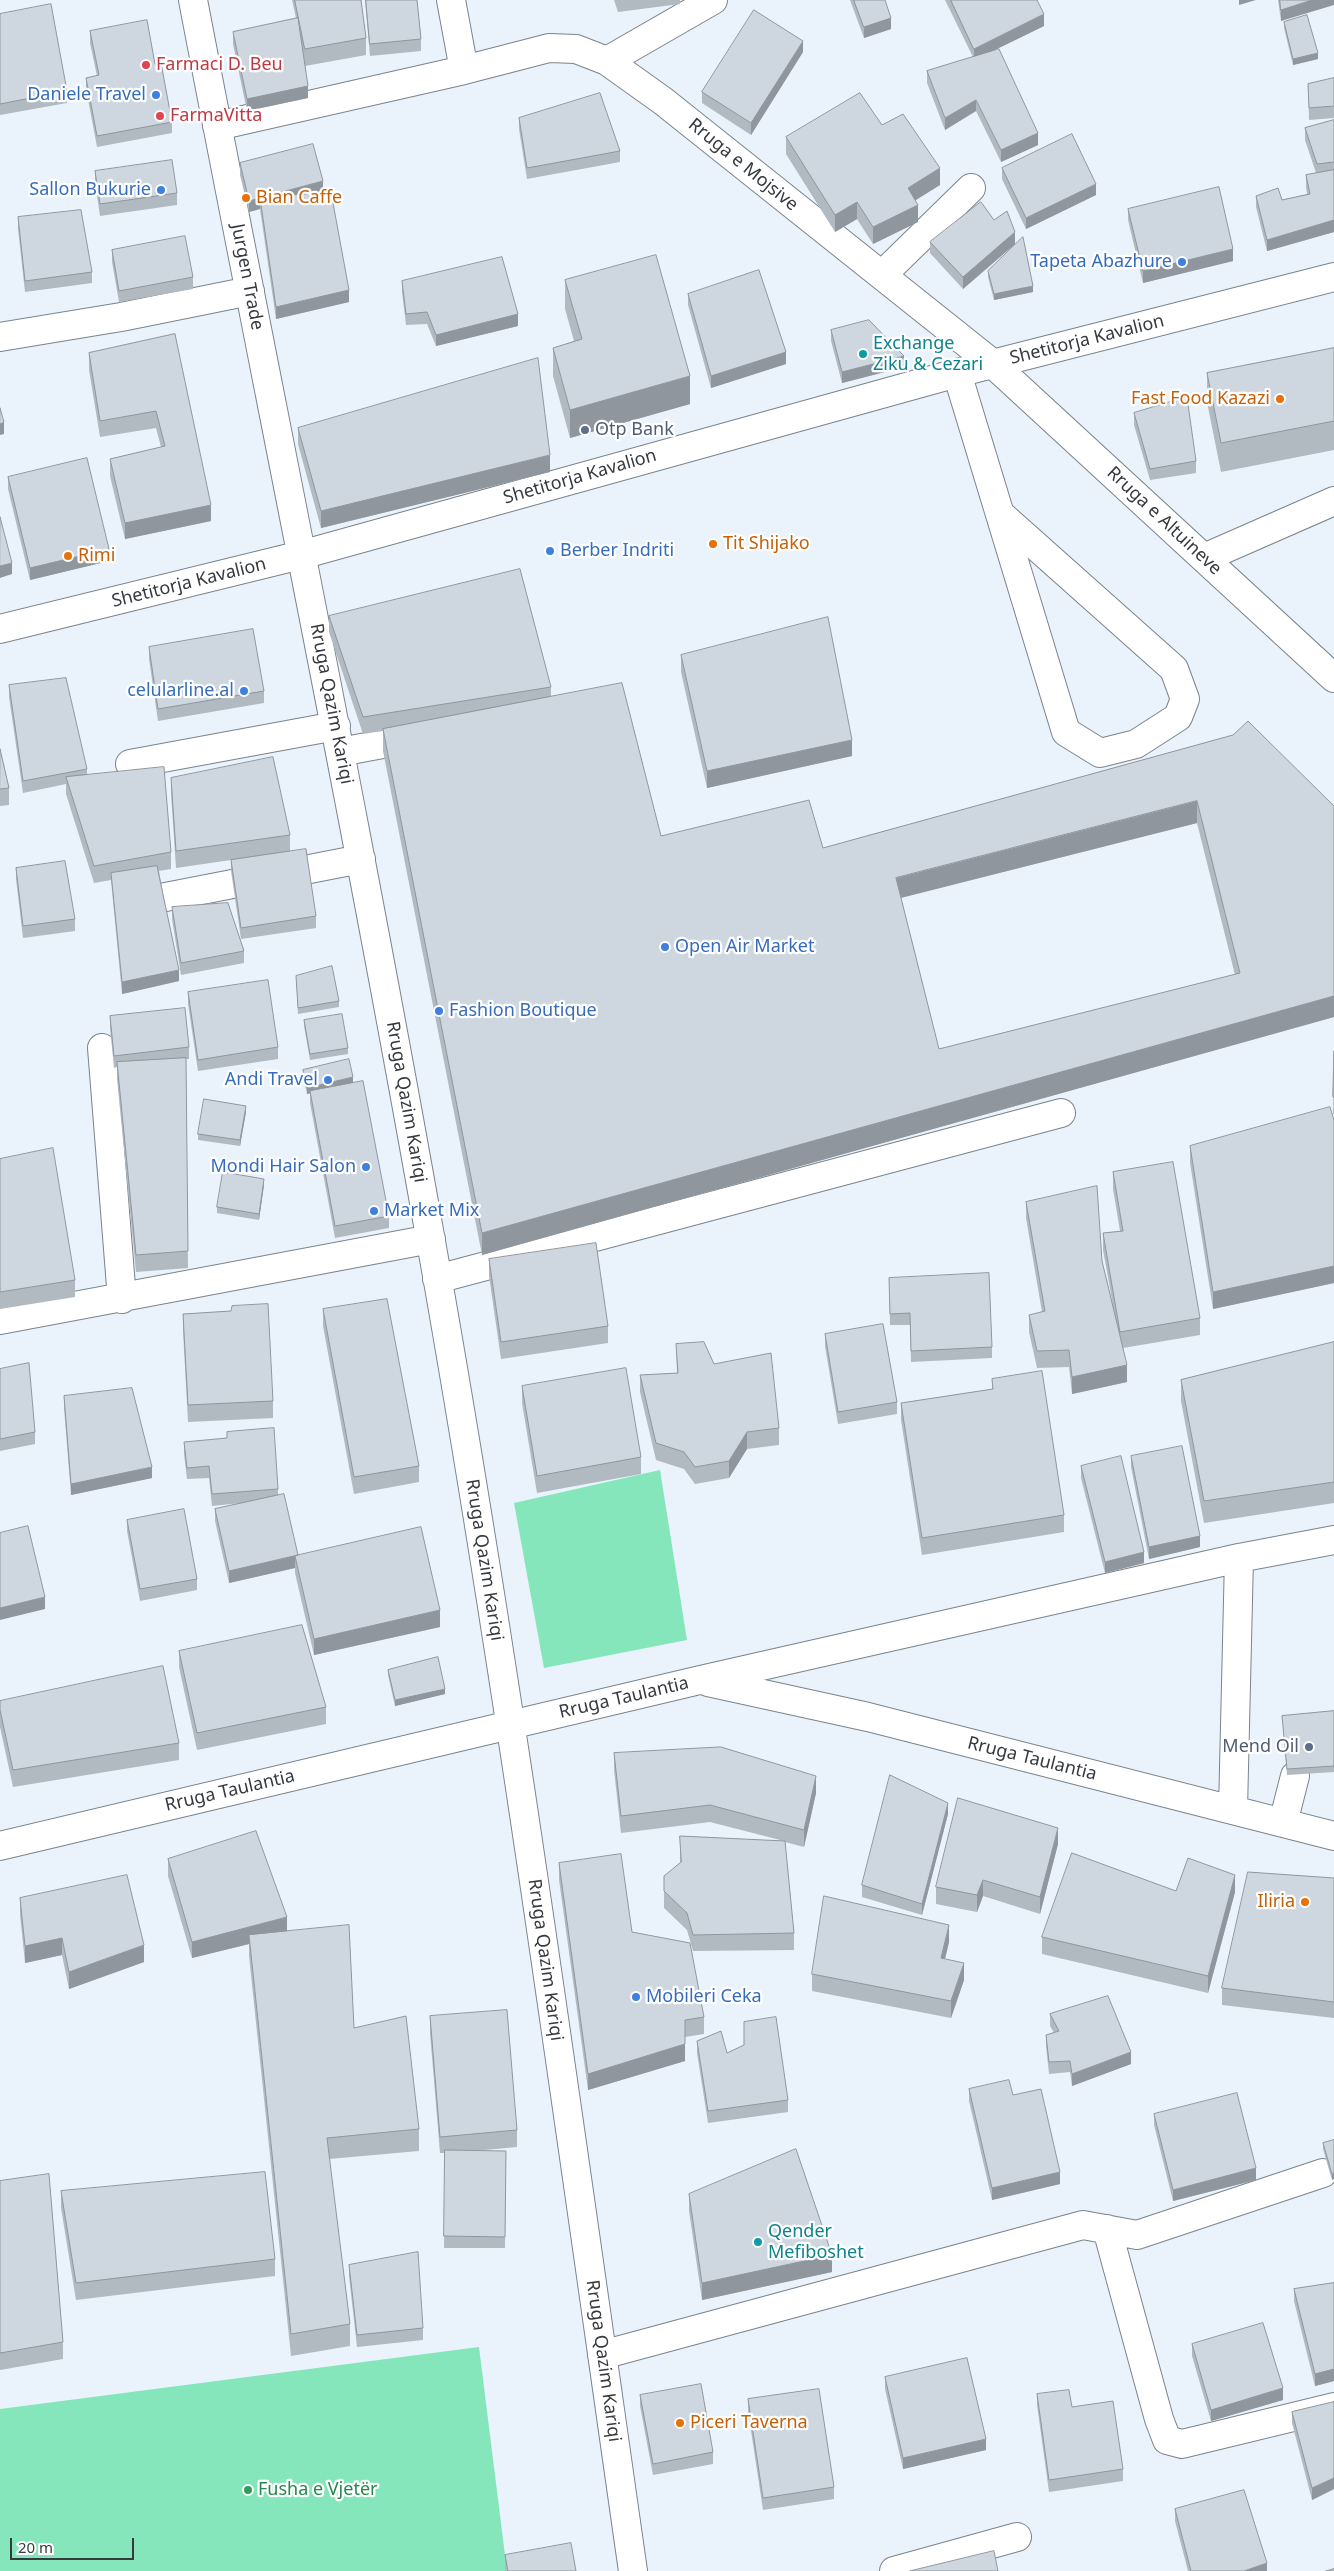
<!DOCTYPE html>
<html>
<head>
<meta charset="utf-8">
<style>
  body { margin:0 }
  #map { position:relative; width:1334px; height:2571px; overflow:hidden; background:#eaf3fc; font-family:"Noto Sans",sans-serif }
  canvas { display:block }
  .scale { position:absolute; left:10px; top:2538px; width:124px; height:22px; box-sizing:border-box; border:2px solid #36393d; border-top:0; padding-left:6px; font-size:15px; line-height:18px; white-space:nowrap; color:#36393d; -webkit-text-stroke:4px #fff; paint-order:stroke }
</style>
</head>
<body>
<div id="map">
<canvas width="1334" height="2571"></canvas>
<div class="scale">20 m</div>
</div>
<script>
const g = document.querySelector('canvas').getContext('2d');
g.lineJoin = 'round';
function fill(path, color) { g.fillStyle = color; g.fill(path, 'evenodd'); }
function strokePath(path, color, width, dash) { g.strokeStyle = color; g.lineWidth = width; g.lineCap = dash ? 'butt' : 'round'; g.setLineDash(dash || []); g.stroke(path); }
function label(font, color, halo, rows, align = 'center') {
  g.font = font + ' "Noto Sans",sans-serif'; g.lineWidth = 4.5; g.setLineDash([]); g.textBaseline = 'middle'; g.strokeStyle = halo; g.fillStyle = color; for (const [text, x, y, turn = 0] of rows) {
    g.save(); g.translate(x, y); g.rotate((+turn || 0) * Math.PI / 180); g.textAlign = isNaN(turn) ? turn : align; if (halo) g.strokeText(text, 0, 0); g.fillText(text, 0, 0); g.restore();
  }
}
const green = new Path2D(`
  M660,1470l27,170 -143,28 -30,-165z
  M479,2347l28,224h-507v-162z`);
const minor = new Path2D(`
  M193,0c79,412 164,823 237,1236 79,443 139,889 203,1335
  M451,0l13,70
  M607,61l106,-61
  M217,126l247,-56 85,-22 27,1 31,12 56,40 330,263 341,314
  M882,275l89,-87
  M0,337l121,-20 129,-26
  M957,373l109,359 34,21 36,-9 42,-27 7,-18 -11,-30 -174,-155
  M1204,558l130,-57
  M0,629l301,-74 656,-182 377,-96
  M340,752l80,-15
  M130,764l206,-38
  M145,901l216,-42
  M102,1048l20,251
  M437,1279l624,-166
  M0,1320l431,-81
  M708,1682l160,35 466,119
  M1233,1810l6,-252
  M1283,1823l12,-47
  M0,1846l700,-166 539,-122 95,-18
  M1107,2229l52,190 8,21 15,4 152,-37
  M602,2355l481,-130 54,10 186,-62
  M894,2571l123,-34`);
const wall = new Path2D(`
  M292,0h69l5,38v17l-61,11 3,32 -61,13 -14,-67v-12l63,-14z
  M365,0h52l4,39v12l-51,5z
  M614,0h66v4l-62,8z
  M850,0h35l6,29 -27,9z
  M945,0h92l7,26 -49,24 43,95 -37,17 -25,-51 -31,19 -18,-47v-12l46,-14z
  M1278,0h56l-53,21z
  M0,14l67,77v12l-67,12z
  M1284,22l34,37 -25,6 -9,-37z
  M90,31l65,33 17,58v11l-75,14 -11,-58v-11l11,-2 -7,-33z
  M803,52l-52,83 -49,-32v-11z
  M1334,78v40l-25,2 -1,-36z
  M519,118l101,33v11l-93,17 -8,-50z
  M1334,120v112l-67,19 -11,-44v-11l26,4 25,-6 -1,-7v-12l10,-2 -11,-33v-12z
  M882,125l58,60 -25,15 3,22 -45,22 -16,-25 -22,13 -49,-78v-17z
  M240,163l109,139 -73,17 -16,-110 -11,3 -9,-37z
  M1002,168l94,27 -70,34 -24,-50z
  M95,171l82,22v12l-77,11 -5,-34z
  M1128,209l105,52 -90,22 -15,-63z
  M18,217l74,55v11l-67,9 -7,-63z
  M994,220l21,24 -52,45 -33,-36v-11z
  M112,250l81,27v12l-74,13 -7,-40z
  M988,271l45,21 -39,8 -6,-23z
  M565,280l125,124 -120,34 -17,-62v-28l21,-7 -9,-32z
  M402,281l116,45 -82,20 -9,-22 -21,1 -4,-33z
  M688,294l98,70 -75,24 -23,-83z
  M831,330l73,37 -62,16 -11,-42z
  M175,334l36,187 -86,18 -15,-63v-17l51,-12 -5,-19 -56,9 -11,-67v-17z
  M1334,348v102l-113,22 -14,-70v-29z
  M1134,413l62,48v12l-46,7 -16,-55z
  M298,428l252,44 -229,56 -23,-84z
  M8,477l101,84 -79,19 -22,-91z
  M329,616l222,71v10l110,139 162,12 410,-113 101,71v211l-852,238 -99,-504v-20l-20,3 -34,-102zM1197,823l38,152 -296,74 -38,-151z
  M149,647l115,44v12l-106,18 -9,-62z
  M681,655l171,101 -145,32 -26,-116z
  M9,685l78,84v6l84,77v17l-12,2 20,110 -57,13 -11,-114 -17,3 -28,-89v-10l-43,9 -14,-96z
  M0,749l9,39v17l-9,1z
  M171,778l119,57v16l26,65v12l-75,11 -10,-68v-11l-55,8 -5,-74z
  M16,868l59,51v12l-52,7 -7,-59z
  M172,907l72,44v12l-63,12 -9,-56z
  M296,976l43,25v6l-41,7z
  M188,992l90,55v12l-80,12 -10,-67z
  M110,1016l79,31v12h-3l2,209 -52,4 -19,-193v-12l-3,1 -4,-40z
  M304,1020l44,28v6l-38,6 -6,-34z
  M1334,1051v63h-1z
  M303,1070l50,13 36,133v12l-54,10 -25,-135v-10l-3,1 -4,-18z
  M246,1112l-6,34 -42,-6v-6z
  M1334,1120v163l-121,26 -23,-146v-17z
  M0,1159l75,121v17l-75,12z
  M1113,1172l87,146v17l-77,13 4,34 -55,12 -3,-27 -32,1 -8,-36v-17l13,-3 -16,-94v-16l76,59 11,44 -10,-55v-17l17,-2 -7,-42z
  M264,1185l-5,35 -42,-7v-6z
  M489,1259l119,67v17l-107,16 -12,-83z
  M889,1278l103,69v11l-81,4 -1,-37h-20z
  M323,1309l96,157v16l-65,12 -31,-168z
  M231,1311l42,90v17l-85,4 -5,-91v-17z
  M825,1334l72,68v12l-59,10 -13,-78z
  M1334,1342v161l-130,20 -23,-122v-21z
  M676,1344l38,20 65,64v17l-32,4 -18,29 -34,6 -11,-15 -28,-9 -16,-68v-17l37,-2z
  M0,1369l35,63v12l-35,7z
  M992,1379l72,136v17l-142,23 -21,-135v-17l91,-14z
  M522,1386l119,71v17l-104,19 -15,-90z
  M64,1396l88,82 -81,17 -7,-87z
  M184,1442l94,47v6l20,60 142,72 -126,28 -19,-82v-5l-66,15 -14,-62v-12l26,-6 -29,3 -3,-28 -22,1 -3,-25z
  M1131,1456l69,91 -51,12 -18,-92z
  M1081,1466l63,97 -39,10 -24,-95z
  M127,1520l70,59v11l-57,11 -13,-70z
  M179,1651l147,56v17l-129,26 -18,-83z
  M388,1670l57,24 -50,12 -7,-31z
  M0,1701l179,42v17l-166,27 -13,-60z
  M1334,1711v61l-47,3 -5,-59z
  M614,1753l202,40 -12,54 -19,-5 9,91v17l-101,1 -6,-21 -23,-22v-32l16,-13v-27l104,5 -74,-19 -89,11 -7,-63z
  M948,1814l-26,101 -60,-18v-12z
  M1058,1844l-18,70 -57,-18 -6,16 -41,-8v-17z
  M168,1859l119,72 67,97 65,101v22l-90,8 21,165v22l-59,10 -42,-400v-12l-57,14 -24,-82z
  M559,1863l73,69 72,85v17l-19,3v24l-97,29 -29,-210z
  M1334,1878v140l-112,-13v-17z
  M1176,1891l59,1 -27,101 -166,-39v-17z
  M20,1898l124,64 -75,27 -7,-34 -37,8 -5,-48z
  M949,1942l-4,17 19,21 -13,38 -139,-27v-17z
  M1050,2014l81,50 -59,22 -2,-14 -21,2 -3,-28v-11l8,-2 -4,-7z
  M430,2016l87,114v17l-43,4h32l-1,97h-61l1,-95h-5l-10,-120z
  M697,2041l30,12 61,47v12l-80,11 -11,-70z
  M969,2089l44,6 47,89 -68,16 -23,-99z
  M1154,2114l102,66 -83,21 -19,-76z
  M1334,2140l-2,40 -9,-31v-6z
  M0,2181l63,161v17l-63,11z
  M61,2191l214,68v17l-199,24 -15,-92z
  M689,2194l143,78 -130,28 -13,-89z
  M349,2265l74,63v12l-66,7 -8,-71z
  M1334,2283v98l-19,5 -21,-85v-12z
  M1192,2344l91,56 -72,21 -19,-65z
  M885,2377l101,73 -83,19 -18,-80z
  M1037,2394l35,13 51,62v12l-74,11 -12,-87z
  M640,2395l73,57v12l-60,11 -13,-69z
  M748,2399l86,88v12l-71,11 -15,-99z
  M1334,2402v87l-22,11 -20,-77v-11z
  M1175,2509l92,62h-79l-13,-50z
  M505,2555l71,16h-71z`);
const shadedWall = new Path2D(`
  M1239,0h17l-17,5z
  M1312,0h22v5l-53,16v-11z
  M1044,14v12l-70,34v-11z
  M891,18v11l-27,9v-11z
  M803,41v11l-52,83v-12z
  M1318,53v6l-25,6v-6z
  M308,86v12l-61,13v-12z
  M976,100v11l-31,19v-12z
  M1038,133v12l-37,17v-12z
  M940,168v17l-32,20v-17z
  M323,181v12l-60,4z
  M1096,184v11l-70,34v-11z
  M260,198v11l-11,3v-11z
  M857,202v17l-22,13v-17z
  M918,205v17l-45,22v-17z
  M1334,220v12l-67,19v-11z
  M1015,232v12l-52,45v-12z
  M1233,249v12l-90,22v-12z
  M1033,286v6l-39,8v-6z
  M349,290v12l-73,17v-12z
  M518,314v12l-82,20v-11z
  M786,352v12l-75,24v-12z
  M904,356v11l-62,16v-11z
  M690,376v28l-120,34v-28z
  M4,422v12l-4,1v-11z
  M550,455v17l-229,56v-17z
  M211,505v16l-86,18v-16z
  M109,549v12l-79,19v-12z
  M12,563v11l-12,4v-12z
  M852,740v16l-145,32v-17z
  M1197,801v22l-301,76v-21z
  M179,970v11l-57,13v-12z
  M1334,996v21l-852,238v-22z
  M353,1077v6l-46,11v-6z
  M246,1106v6l-6,34v-6z
  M264,1179v6l-5,35v-6z
  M1334,1266v17l-121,26v-17z
  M1127,1365v17l-55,12v-17z
  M747,1432v17l-18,29v-17z
  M152,1467v11l-81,17v-11z
  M1200,1536v11l-51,12v-12z
  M1144,1552v11l-39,10v-11z
  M295,1556v12l-66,15v-12z
  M45,1597v12l-45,11v-12z
  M440,1610v17l-126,28v-16z
  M445,1689v5l-50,12v-6z
  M816,1776v17l-12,54v-17z
  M948,1803v11l-26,101v-11z
  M1058,1828v16l-18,70v-17z
  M1235,1875v17l-27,101v-17z
  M983,1880v16l-6,16v-17z
  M287,1917v17l-38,1v9l-57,14v-16z
  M949,1925v17l-8,33v-17z
  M62,1938v17l-37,8v-17z
  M144,1945v17l-75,27v-17z
  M964,1963v17l-13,38v-17z
  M685,2020v41l-97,29v-16z
  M1131,2052v12l-59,22v-12z
  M1256,2168v12l-83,21v-11z
  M1060,2172v12l-68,16v-12z
  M1334,2173v6l-2,1v-6z
  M832,2255v17l-130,28v-17z
  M1334,2369v12l-19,5v-12z
  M1283,2388v12l-72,21v-11z
  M986,2439v11l-83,19v-11z
  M1334,2478v11l-22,11v-12z
  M1267,2563v8h-23z`);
const building = new Path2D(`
  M295,0h66l5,38 -61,11z
  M366,0h51l4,39 -51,5z
  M854,0h31l6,18 -27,9z
  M951,0h86l7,14 -70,35z
  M1280,0h32l-31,10z
  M51,4l16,87 -67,13v-90z
  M754,10l49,31 -52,82 -49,-31z
  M1307,15l11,38 -25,6 -9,-37z
  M298,18l10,68 -61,13 -14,-67z
  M147,20l8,44 6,-1 11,59 -75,14 -11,-58 13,-3 -9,-44z
  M999,49l39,84 -37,17 -25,-50 -31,18 -18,-47z
  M1334,78v28l-25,2 -1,-24z
  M600,93l20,58 -93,17 -8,-50z
  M860,93l22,32 21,-11 37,54 -32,20 10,17 -45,22 -16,-25 -22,13 -49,-78z
  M1334,120v42l-17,2 -12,-36z
  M1072,134l24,50 -70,34 -24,-50z
  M313,144l10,37 -60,16 68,-5 18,98 -73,17 -16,-109 -11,3 -9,-38z
  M172,160l5,33 -77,11 -5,-33z
  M1334,170v50l-67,20 -11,-44 22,-8 4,12 28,-6 -4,-19z
  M1219,187l14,62 -90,22 -15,-62z
  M981,202l13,18 13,-9 8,21 -52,45 -33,-35z
  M81,210l11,62 -67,9 -7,-64z
  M185,236l8,41 -74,14 -7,-41z
  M1023,237l10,49 -39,8 -6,-23z
  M656,255l34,121 -120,34 -17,-62 29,-9 -17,-59z
  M502,257l16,57 -82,21 -9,-23 -21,2 -4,-33z
  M759,270l27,82 -75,24 -23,-82z
  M869,320l35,36 -62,16 -11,-42z
  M175,334l36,171 -86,18 -15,-64 55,-13 -9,-35 -56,10 -11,-68z
  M1334,348v73l-113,22 -14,-70z
  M538,358l12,97 -229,56 -23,-83z
  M1187,397l9,64 -46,8 -16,-56z
  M0,408l4,14 -4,2z
  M87,458l22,91 -79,19 -22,-91z
  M0,517l12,46 -12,3z
  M520,569l31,118 -188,30 -34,-101z
  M828,617l24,123 -145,31 -26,-116z
  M253,629l11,62 -106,18 -9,-62z
  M66,678l21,91 -64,12 -14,-96z
  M622,683l39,153 148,-36 14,48 410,-113 15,-14 86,85v190l-852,237 -99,-504zM1197,801l43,172 -301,76 -43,-171z
  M0,749l9,39 -9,1z
  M273,757l17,78 -114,16 -5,-73z
  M164,767l7,85 -77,14 -28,-89z
  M306,849l10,67 -75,12 -10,-68z
  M65,861l10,58 -52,7 -7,-58z
  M157,866l22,104 -57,12 -11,-109z
  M228,903l16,48 -63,12 -9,-56z
  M332,966l7,35 -41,7 -2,-32z
  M268,980l10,67 -80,13 -10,-68z
  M185,1008l4,39 -75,9 -4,-40z
  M342,1014l6,34 -38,6 -6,-34z
  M1334,1051v47l-1,-1z
  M186,1058l2,193 -52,4 -19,-193z
  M349,1059l4,18 -46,11 -4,-18z
  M363,1081l26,135 -54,10 -25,-135z
  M204,1099l42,7 -6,34 -42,-6z
  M1330,1107l4,13v146l-121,26 -23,-146z
  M53,1148l22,132 -75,12v-133z
  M1173,1162l27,156 -80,14 -17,-99 20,-2 -10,-59z
  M223,1172l41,7 -5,35 -42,-7z
  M1097,1186l5,75 25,104 -55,12 -3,-27 -32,1 -8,-36 16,-4 -19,-109z
  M596,1243l12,83 -107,16 -12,-83z
  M989,1273l3,74 -81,4 -1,-38 -20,1 -1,-36z
  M387,1299l32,167 -65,11 -31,-168z
  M268,1304l5,97 -85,4 -5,-91 48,-3 1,-5z
  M883,1324l14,78 -59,10 -13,-78z
  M704,1342l10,22 57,-11 8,75 -32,4 -18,29 -34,6 -11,-15 -28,-9 -16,-68 38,-2 -2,-29z
  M1334,1342v140l-130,19 -23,-121z
  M29,1363l6,69 -35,7v-70z
  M626,1368l15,89 -104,19 -15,-90z
  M1042,1371l22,144 -142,23 -21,-135 92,-14 -1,-10z
  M132,1388l20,79 -81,17 -7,-88z
  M274,1428l4,61 -66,5 -3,-28 -22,2 -3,-26 43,-4v-6z
  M1182,1446l18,90 -51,11 -18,-91z
  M1121,1456l23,96 -39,10 -24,-96z
  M284,1494l14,61 -69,16 -14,-62z
  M184,1509l13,70 -57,10 -13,-69z
  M28,1526l17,71 -45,11v-75z
  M421,1527l19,83 -126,29 -19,-83z
  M302,1625l24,82 -129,26 -18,-82z
  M438,1657l7,32 -50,11 -7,-30z
  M163,1666l16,77 -166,27 -13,-60v-9z
  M1334,1711v55l-47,3 -5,-53z
  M721,1747l95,29 -12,54 -94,-25 -89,11 -7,-63z
  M890,1775l58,28 -26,101 -60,-19z
  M958,1798l100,30 -18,69 -57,-17 -6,15 -41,-8z
  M256,1831l31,86 -95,25 -24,-83z
  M680,1836l105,5 9,92 -101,2 -6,-22 -23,-22v-15l17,-14z
  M1072,1853l104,38 12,-33 47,17 -27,101 -166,-39z
  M621,1854l11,78 58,11 14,74 -19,3v24l-97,30 -29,-211z
  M1248,1872l86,6v124l-112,-14z
  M127,1875l17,70 -75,27 -7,-34 -37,8 -5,-48z
  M824,1896l125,29 -8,33 23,5 -13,38 -139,-27z
  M349,1925l5,103 52,-12 13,113 -92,9 23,186 -59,10 -42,-399z
  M1108,1996l23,56 -59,22 -2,-13 -21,1 -3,-27 13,-4 -9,-17z
  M507,2010l10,120 -77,7 -10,-121z
  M776,2017l12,83 -80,11 -11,-70 24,-10 6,22 17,-8v-23z
  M1009,2080l4,15 28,-6 19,83 -68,16 -23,-99z
  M1237,2093l19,75 -83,22 -19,-76z
  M1334,2140v33l-2,1 -9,-31z
  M796,2149l36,106 -130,28 -13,-89z
  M445,2150l61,1 -1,86 -61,-1z
  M265,2172l10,87 -199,24 -15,-92z
  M49,2174l14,168 -63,11v-172z
  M418,2252l5,76 -66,7 -8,-70z
  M1334,2283v86l-19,5 -21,-85z
  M1263,2323l20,65 -72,22 -19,-66z
  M967,2358l19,81 -83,19 -18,-81z
  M701,2384l12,68 -60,12 -13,-69z
  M819,2389l15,98 -71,11 -15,-99z
  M1069,2390l3,17 41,-6 10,68 -74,11 -12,-86z
  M1334,2402v76l-22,10 -20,-76z
  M1244,2490l23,73 -23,8h-53l-16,-62z
  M571,2543l5,28h-68l-3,-16z
  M994,2551l4,20h-88z
  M1334,2569v2h-8z`);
const markers = [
  [146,65,5,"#e0444e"],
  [156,95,5,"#3f7fe0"],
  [160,116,5,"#e0444e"],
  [161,190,5,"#3f7fe0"],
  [246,198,5,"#e8710a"],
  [1182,262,5,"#3f7fe0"],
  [863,354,5,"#0f9aa8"],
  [1280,399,5,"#e8710a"],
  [585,430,5,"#5c6f8a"],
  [713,544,5,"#e8710a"],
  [550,551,5,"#3f7fe0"],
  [68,556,5,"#e8710a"],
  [244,691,5,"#3f7fe0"],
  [665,947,5,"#3f7fe0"],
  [439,1011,5,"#3f7fe0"],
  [328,1080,5,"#3f7fe0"],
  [366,1167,5,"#3f7fe0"],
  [374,1211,5,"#3f7fe0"],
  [1309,1747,5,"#5c6f8a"],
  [1305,1902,5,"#e8710a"],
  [636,1997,5,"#3f7fe0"],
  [758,2242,5,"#0f9aa8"],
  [680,2423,5,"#e8710a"],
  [248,2490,5,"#2e9e5b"]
];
const healthNames = [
  ["Farmaci D. Beu",156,65],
  ["FarmaVitta",170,116]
];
const shopNames = [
  ["Daniele Travel",146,95],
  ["Sallon Bukurie",151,190],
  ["Tapeta Abazhure",1172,262],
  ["Berber Indriti",560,551,"left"],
  ["celularline.al",234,691],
  ["Open Air Market",675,947,"left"],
  ["Fashion Boutique",449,1011,"left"],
  ["Andi Travel",318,1080],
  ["Mondi Hair Salon",356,1167],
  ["Market Mix",384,1211,"left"],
  ["Mobileri Ceka",646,1997,"left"]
];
const streetNames = [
  ["Rruga e Mojsive",743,165,39],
  ["Jurgen Trade",247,277,79],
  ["Shetitorja Kavalion",1087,340,-14],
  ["Shetitorja Kavalion",580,477,-16],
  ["Rruga e Altuineve",1164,521,43],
  ["Shetitorja Kavalion",189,583,-14],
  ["Rruga Qazim Kariqi",331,704,79],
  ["Rruga Qazim Kariqi",406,1102,80],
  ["Rruga Qazim Kariqi",484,1560,81],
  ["Rruga Taulantia",624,1698,-13],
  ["Rruga Taulantia",1032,1759,14],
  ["Rruga Taulantia",230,1791,-13],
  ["Rruga Qazim Kariqi",545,1960,82],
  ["Rruga Qazim Kariqi",603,2361,82]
];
const foodNames = [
  ["Bian Caffe",256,198],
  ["Fast Food Kazazi",1270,399,"right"],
  ["Tit Shijako",723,544],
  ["Rimi",78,556],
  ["Iliria",1295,1902,"right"],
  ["Piceri Taverna",690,2423]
];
const cultureNames = [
  ["Exchange",873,344],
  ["Ziku & Cezari",873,365],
  ["Qender",768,2232],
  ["Mefiboshet",768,2253]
];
const serviceNames = [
  ["Otp Bank",595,430],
  ["Mend Oil",1299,1747,"right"]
];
const leisureNames = [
  ["Fusha e Vjetër",258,2490]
];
fill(green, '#85e6bc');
strokePath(minor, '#7b838b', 30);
strokePath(minor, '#fff', 28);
fill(wall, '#b1b9c1');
fill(shadedWall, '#90969d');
fill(building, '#ced7e0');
strokePath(building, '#90969d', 1);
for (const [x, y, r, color] of markers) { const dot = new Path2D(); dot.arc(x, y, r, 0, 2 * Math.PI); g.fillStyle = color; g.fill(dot); strokePath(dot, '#fff', 2); }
label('18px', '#be3a42', '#fff', healthNames, 'left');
label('18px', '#366cbe', '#fff', shopNames, 'right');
label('18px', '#36393d', '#fff', streetNames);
label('18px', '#c56008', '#fff', foodNames, 'left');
label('18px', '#0d838f', '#fff', cultureNames, 'left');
label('18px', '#4e5e75', '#fff', serviceNames, 'left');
label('18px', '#27864d', '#fff', leisureNames, 'left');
</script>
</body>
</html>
